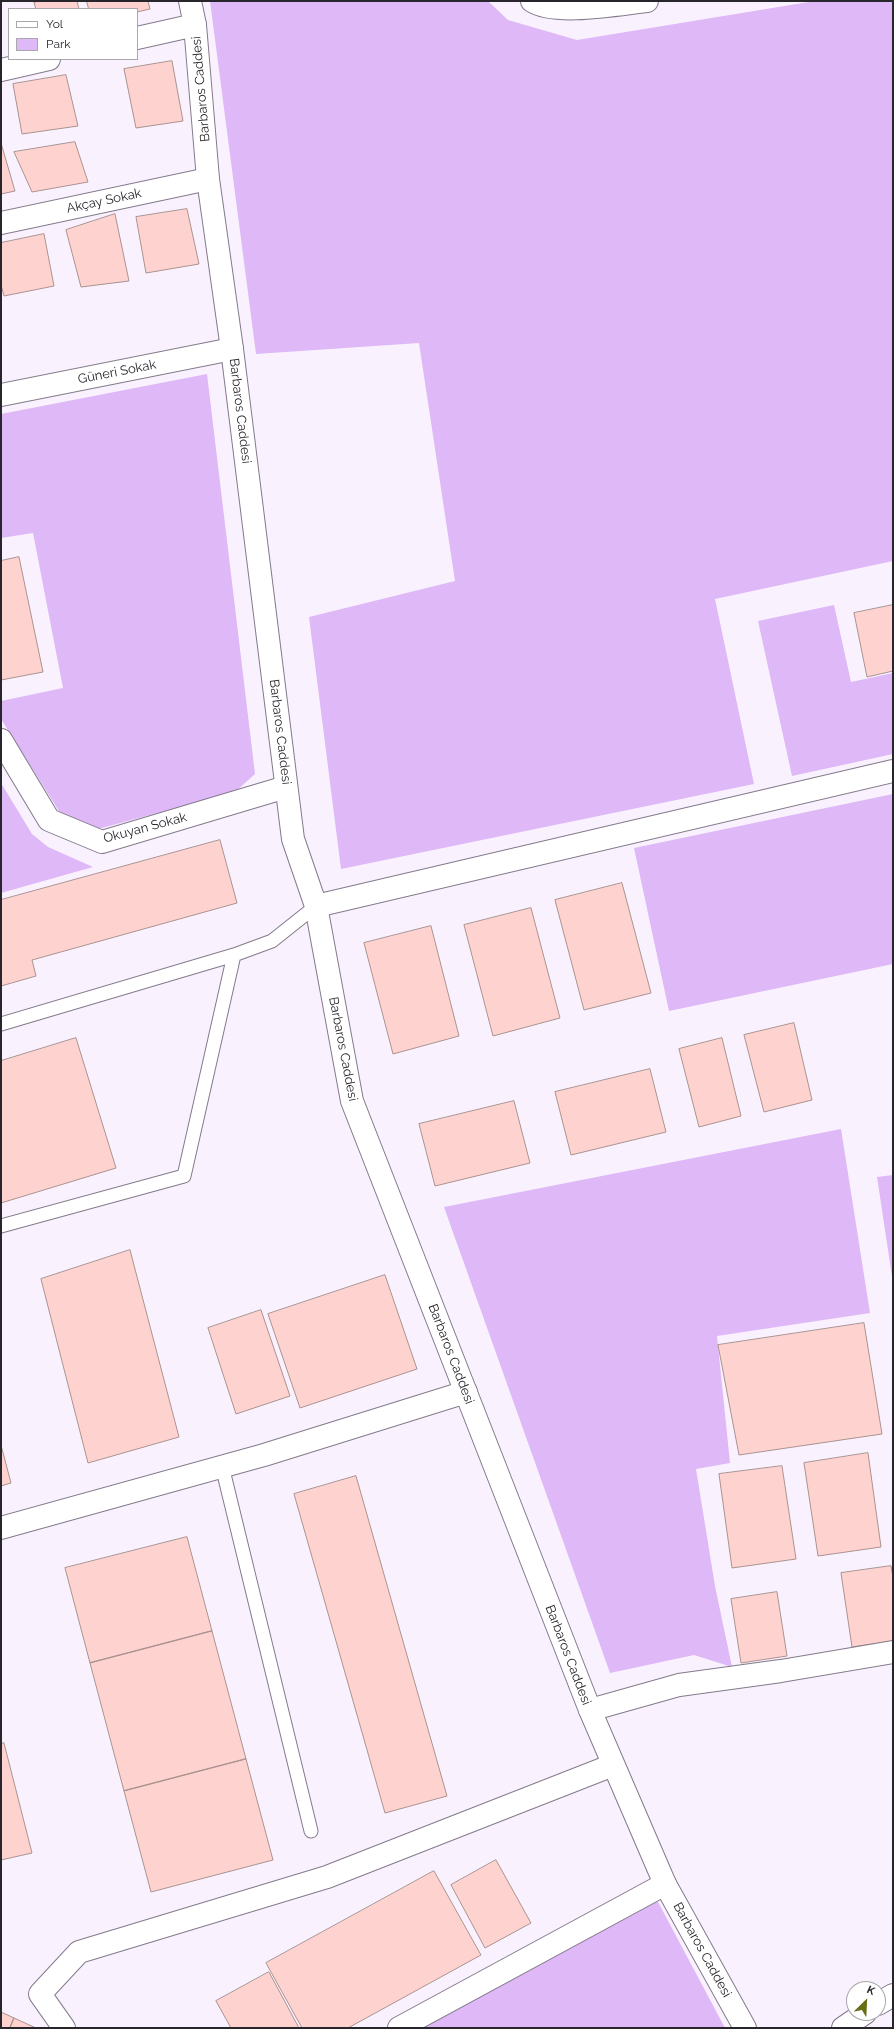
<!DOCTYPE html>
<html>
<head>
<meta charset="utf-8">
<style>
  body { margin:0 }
  #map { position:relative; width:894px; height:2029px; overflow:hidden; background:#f9f2fe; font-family:Raleway,sans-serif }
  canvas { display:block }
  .frame { position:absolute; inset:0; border:2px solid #29252c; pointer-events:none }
  .legend { position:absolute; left:8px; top:8px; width:130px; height:52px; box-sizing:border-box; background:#fff; border:1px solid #a9a8ab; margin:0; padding:5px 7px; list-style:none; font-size:12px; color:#29252c }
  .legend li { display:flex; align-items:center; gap:8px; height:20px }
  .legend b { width:20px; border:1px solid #a9a8ab }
  .north { position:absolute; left:846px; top:1981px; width:40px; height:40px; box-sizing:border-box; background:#fff; border:1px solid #a9a8ab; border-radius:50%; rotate:24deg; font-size:11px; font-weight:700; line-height:16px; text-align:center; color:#29252c }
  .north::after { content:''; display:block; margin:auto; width:14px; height:18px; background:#676e14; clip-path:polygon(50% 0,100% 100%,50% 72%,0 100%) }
</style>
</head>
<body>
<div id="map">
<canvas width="894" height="2029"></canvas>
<div class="frame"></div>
<ul class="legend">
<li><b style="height:5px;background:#fff"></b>Yol</li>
<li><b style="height:11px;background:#deb8f7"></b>Park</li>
</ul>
<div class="north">K</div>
</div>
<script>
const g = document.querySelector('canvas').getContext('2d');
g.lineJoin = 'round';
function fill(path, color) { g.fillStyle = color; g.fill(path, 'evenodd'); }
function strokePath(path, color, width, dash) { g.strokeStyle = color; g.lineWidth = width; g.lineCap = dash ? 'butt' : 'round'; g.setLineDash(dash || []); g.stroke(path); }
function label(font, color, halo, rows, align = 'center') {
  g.font = font + ' Raleway,sans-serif'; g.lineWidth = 4; g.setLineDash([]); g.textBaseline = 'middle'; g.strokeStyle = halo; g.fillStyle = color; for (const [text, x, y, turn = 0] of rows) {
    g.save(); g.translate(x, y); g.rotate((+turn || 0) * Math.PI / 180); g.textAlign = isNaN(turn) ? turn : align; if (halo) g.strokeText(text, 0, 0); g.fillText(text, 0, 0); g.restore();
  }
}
const green = new Path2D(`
  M210,1h278l20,19 69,20 238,-39h78v560l-178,38 39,185 -413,85 -32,-252 146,-36 -36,-238 -163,11z
  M207,374l48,400 -20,18 -137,37 -36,-13 -61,-97v-18l62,-13 -30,-155 -32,5v-124z
  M834,605l17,77 42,-9v81l-101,22 -34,-155z
  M1,783l31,51 16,13 45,20 -92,26z
  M893,794v170l-224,47 -35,-163z
  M841,1129l29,184 -153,23 13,127 -34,6 19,117 17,81 -38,-12 -84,18 -166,-466z
  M893,1175v108l-16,-106z
  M657,1900l68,128h-305z`);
const building = new Path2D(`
  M39,1h38l2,8h-43l-2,-6z
  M87,1h61l2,8 -13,3v-3h-48z
  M172,61l11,60 -47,7 -12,-59z
  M66,75l12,51 -56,8 -9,-50z
  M75,142l13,40 -56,10 -18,-40z
  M1,143l14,48 -14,3z
  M187,209l12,55 -53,9 -10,-56z
  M115,214l14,67 -48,6 -15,-57z
  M44,234l10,52 -50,10 -3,-11v-42z
  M19,557l24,115 -42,8v-119z
  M893,605v66l-26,6 -13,-64z
  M220,840l17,63 -205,57 4,16 -35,10v-86z
  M622,883l29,110 -67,17 -29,-110z
  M531,908l29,110 -67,18 -29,-111z
  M431,926l28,110 -66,18 -29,-111z
  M794,1023l18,77 -48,12 -20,-77z
  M76,1038l40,130 -115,35v-142z
  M722,1038l19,78 -42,11 -20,-78z
  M650,1069l16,63 -95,23 -16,-63z
  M514,1101l16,62 -95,23 -16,-62z
  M130,1250l49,187 -91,26 -47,-184z
  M385,1275l32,94 -117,39 -32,-94z
  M261,1310l29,86 -54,18 -28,-86z
  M864,1323l18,111 -143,21 -21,-110z
  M1,1445l10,38 -10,3z
  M868,1453l13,94 -63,9 -14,-93z
  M782,1466l14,93 -64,9 -13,-94z
  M356,1476l91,320 -62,17 -91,-319z
  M187,1537l25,94 -122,32 -25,-95z
  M891,1566l2,11v64l-41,6 -11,-74z
  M777,1592l10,64 -46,7 -10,-64z
  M212,1631l34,128 -122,32 -34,-128z
  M4,1743l28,110 -31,7v-116z
  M246,1759l27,101 -122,32 -27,-101z
  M496,1860l35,63 -46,25 -34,-63z
  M434,1871l47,84 -133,73h-46l-36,-65z
  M269,1972l30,56h-68l-15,-27z
  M1,2012l13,6 -4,10h-9z
  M14,2018l22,10h-26z`);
const lane = new Path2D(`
  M1,1024l233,-69 38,-14 44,-35
  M1,1226l183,-50 50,-221
  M222,1466l89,365`);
const street = new Path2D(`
  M532,1c23,15 87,3 115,0
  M137,38l58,-13
  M1,70l48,-11
  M1,223l207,-44
  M1,395l231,-46
  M1,740l48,80 53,22 184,-55
  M316,906l577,-135
  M1,1528l263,-73 202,-63
  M590,1710l89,-25 102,-14 112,-19
  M878,2004l15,-9
  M64,2028l-24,-34 39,-42 248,-75 286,-112
  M399,2028l266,-144
  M843,2028l22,-15`);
const secondary = new Path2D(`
  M190,1l5,24 13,154 24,170 61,490 23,67 36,195 238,609 75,174 80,144`);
const streetNames = [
  ["Barbaros Caddesi",201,89,-95],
  ["Akçay Sokak",104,201,-12],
  ["Güneri Sokak",117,372,-11],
  ["Barbaros Caddesi",240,411,83],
  ["Barbaros Caddesi",280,732,83],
  ["Okuyan Sokak",145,828,-15],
  ["Barbaros Caddesi",343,1049,79],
  ["Barbaros Caddesi",451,1354,69],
  ["Barbaros Caddesi",568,1655,69],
  ["Barbaros Caddesi",702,1950,61]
];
fill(green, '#deb8f7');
fill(building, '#fed3cf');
strokePath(building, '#aa9290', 1);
strokePath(lane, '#847a8b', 15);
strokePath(street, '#847a8b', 24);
strokePath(secondary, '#847a8b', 24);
strokePath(lane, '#fff', 13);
strokePath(street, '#fff', 22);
strokePath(secondary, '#fff', 22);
label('13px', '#29252c', '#fff', streetNames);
</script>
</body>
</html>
